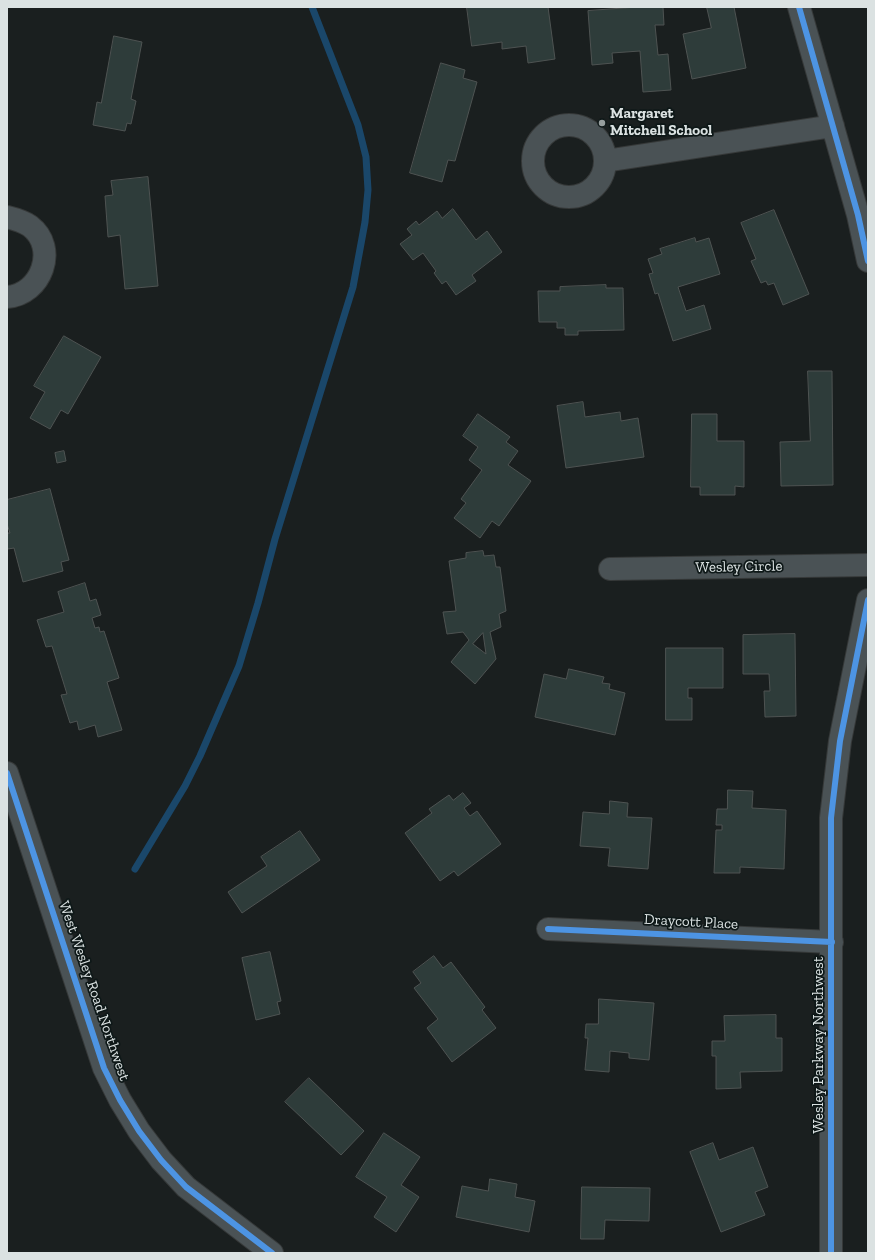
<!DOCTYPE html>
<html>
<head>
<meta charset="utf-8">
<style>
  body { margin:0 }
  #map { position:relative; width:875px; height:1260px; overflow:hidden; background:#1a1f1f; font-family:"Zilla Slab",serif }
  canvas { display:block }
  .frame { position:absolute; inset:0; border:8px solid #dbe2e2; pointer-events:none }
</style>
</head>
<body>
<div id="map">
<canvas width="875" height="1260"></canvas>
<div class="frame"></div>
</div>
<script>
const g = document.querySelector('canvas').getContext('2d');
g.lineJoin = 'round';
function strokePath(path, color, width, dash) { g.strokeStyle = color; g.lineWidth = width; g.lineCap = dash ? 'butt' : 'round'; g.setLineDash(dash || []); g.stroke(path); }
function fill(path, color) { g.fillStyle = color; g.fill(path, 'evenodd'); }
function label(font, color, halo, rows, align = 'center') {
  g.font = font + ' "Zilla Slab",serif'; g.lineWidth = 3.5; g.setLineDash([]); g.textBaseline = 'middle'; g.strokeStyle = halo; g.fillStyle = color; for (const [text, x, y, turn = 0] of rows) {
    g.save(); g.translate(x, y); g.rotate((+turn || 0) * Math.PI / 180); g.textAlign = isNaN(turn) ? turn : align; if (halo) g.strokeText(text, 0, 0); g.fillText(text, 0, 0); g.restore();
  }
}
const stream = new Path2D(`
  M135,869l50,-83 15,-30 39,-90 19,-63 17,-64 78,-252 12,-65 3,-32 -2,-33 -8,-32 -46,-118`);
const building = new Path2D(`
  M467,7h81l7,52 -27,4 -2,-17 -24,3v-7l-30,4z
  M637,7h26l1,18h-9l3,30 10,-1 3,36 -28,2 -3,-41 -28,2 1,10 -21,2 -4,-54z
  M707,7h27l12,61 -54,11 -9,-45 28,-6z
  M114,36l28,6 -11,57 5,2 -5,23 -4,-1 -2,8 -32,-6 4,-23 4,1z
  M441,63l24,7 -2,8 14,4 -22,79 -7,-1 -6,22 -32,-9z
  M148,177l10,109 -33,3 -5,-54 -12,2 -3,-41 8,-1 -2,-14z
  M453,209l23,31 11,-9 15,21 -30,23 4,6 -20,14 -10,-14 -4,3 -8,-11 2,-2 -13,-18 -10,7 -13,-16 12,-9 -5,-6 9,-8 3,4 18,-14 5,7z
  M774,210l35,84 -26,11 -9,-22 -6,2 -2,-4 -5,2 -10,-22 5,-2 -15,-36z
  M695,238l1,4 13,-4 11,36 -42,13 8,24 18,-6 7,24 -38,12 -15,-48 -3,1 -6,-20 4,-1 -5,-14 14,-5 -2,-5z
  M606,285v3h17l1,42 -46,1v4h-13v-7h-8v-6h-18l-1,-31h22v-4z
  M64,336l37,21 -33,57 -7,-4 -11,19 -20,-11 15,-26 -11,-6z
  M808,371h24l1,114 -52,1 -1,-44 30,-1z
  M583,402l2,15 35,-5 1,9 17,-3 6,39 -78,11 -9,-62z
  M478,414l32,23 -4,5 12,9 -10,14 23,16 -32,45 -7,-5 -12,17 -26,-20 12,-15 -5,-4 21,-29 -13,-10 9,-13 -15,-11z
  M692,414h25v27h27v46l-9,-1v9h-35v-8h-9z
  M64,451l2,10 -9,2 -2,-10z
  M50,489l19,71 -8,2 2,9 -40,11 -9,-34 -6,1 -1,-4v-12h3l-3,-9v-24z
  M483,551l1,5 10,-1 2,12h4l6,44 -7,3 2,13 -11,5 6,27 -21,25 -24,-22 18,-22 -6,-8 -16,2 -4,-22 13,-1 -7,-50 17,-3v-5zM483,633l3,21 -13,-10z
  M85,583l5,18 6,-2 5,16 -9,3 3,10 4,-1 1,5 4,-1 15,47 -12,4 15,48 -24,7 -3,-12 -16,5 -2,-9 -7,2 -9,-28 6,-1 -15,-48 -6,1 -9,-27 27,-8 -6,-20z
  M795,634l1,82 -31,1 -1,-26h6l-1,-17h-26v-39z
  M666,648h57v40h-35v10h4v22h-26z
  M569,669l35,8 -2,6 8,1 -1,5 16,4 -10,42 -80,-18 9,-43 22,5z
  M728,790l25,1 -1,17 34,2 -2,59 -44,-2v6h-26l2,-43h6v-5h-6l1,-16h10z
  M463,793l8,10 -7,5 6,8 7,-5 24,33 -43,32 -4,-5 -14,10 -35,-48 27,-20 -3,-4 20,-14 4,5z
  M610,801l18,2 -1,14 25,1 -4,51 -40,-3 2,-18 -30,-2 3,-34 26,2z
  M300,831l20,29 -78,53 -14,-21 39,-26 -6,-9z
  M270,952l11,49 -4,1 3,12 -24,6 -14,-62z
  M434,956l9,12 8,-6 34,45 -3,3 14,18 -44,34 -25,-34 11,-9 -24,-31 7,-5 -8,-11z
  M599,999l55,4 -5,57 -20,-2v-5l-19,-2 -1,21 -24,-2 3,-32h-3l1,-14h12z
  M776,1015v23h6v33l-42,1 1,16 -25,1v-33h-4v-15h13l-1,-25z
  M309,1078l55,53 -23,24 -56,-53z
  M384,1133l36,24 -19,28 18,12 -23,35 -22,-15 13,-20 -31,-20z
  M713,1143l6,17 34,-13 15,40 -13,5 10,23 -44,17 -31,-80z
  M490,1179l27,5 -2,13 20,4 -6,31 -73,-15 6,-31 26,5z
  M582,1187l68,1 -1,33 -44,-1 -1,19h-23z`);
const minor = new Path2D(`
  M799,7l59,208 10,46
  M533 161a36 36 0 1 1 72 0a36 36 0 1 1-72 0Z
  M605,161l228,-35
  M7,217c8,2 16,4 23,9 29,22 11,69 -23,71
  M610,569l258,-4
  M7,773l97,295 16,32 19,31 22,29 25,27 86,66
  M548,929l284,13
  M831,1253v-435l9,-77 28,-141`);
const cycleway = new Path2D(`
  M799,7l59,208 10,46
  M7,773l97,295 16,32 19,31 22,29 25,27 86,66
  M548,929l284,13
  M831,1253v-435l9,-77 28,-141`);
const markers = [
  [602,123,4,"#979e9e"]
];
const poiNames = [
  ["Margaret",610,114],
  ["Mitchell School",610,131]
];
const streetNames = [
  ["Wesley Circle",739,567,-1],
  ["Draycott Place",691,922,3],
  ["West Wesley Road Northwest",94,991,71],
  ["Wesley Parkway Northwest",819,1045,-90]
];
strokePath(stream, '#1a476a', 7);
fill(building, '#2e3c3a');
strokePath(building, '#4e5352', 1);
strokePath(minor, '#363939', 24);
strokePath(minor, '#4a5255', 22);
strokePath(cycleway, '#4d94e3', 6);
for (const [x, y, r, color] of markers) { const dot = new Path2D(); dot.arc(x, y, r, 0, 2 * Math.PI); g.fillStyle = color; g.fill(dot); strokePath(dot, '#0e1818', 1.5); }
label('bold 15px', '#dbe2e2', '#0e1818', poiNames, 'left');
label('15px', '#dbe2e2', '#0e1818', streetNames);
</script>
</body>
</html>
